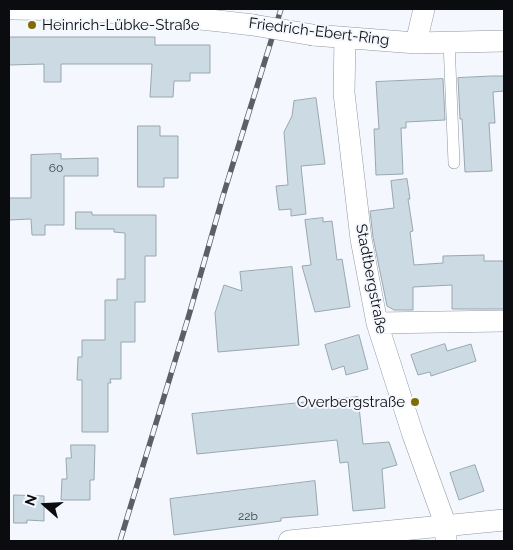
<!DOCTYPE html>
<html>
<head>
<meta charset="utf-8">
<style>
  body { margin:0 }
  #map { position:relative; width:513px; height:550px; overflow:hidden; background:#f4f7fd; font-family:Raleway,sans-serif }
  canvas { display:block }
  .frame { position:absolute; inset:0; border:10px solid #0a0c10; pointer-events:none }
  .north { position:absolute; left:20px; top:480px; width:50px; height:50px; -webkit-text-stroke:4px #f4f7fd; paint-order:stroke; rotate:289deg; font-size:14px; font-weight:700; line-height:20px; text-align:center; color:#0a0c10 }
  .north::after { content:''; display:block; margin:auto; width:18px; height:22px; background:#0a0c10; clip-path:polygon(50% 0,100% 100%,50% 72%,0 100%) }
</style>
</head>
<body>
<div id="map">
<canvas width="513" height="550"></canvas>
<div class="frame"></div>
<div class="north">N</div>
</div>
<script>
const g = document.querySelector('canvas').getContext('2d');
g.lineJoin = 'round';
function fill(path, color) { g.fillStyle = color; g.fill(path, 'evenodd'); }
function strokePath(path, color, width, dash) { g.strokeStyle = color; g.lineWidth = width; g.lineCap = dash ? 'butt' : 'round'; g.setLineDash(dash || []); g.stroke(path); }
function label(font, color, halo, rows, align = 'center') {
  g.font = font + ' Raleway,sans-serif'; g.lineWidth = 4; g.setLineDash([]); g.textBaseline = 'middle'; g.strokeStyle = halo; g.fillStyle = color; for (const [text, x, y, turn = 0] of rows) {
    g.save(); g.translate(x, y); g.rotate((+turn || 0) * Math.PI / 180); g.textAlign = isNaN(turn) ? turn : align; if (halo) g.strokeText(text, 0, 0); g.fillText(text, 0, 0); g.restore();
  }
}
const building = new Path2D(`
  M9,37h146v8h55v28h-20v8h-16l-1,16h-23l2,-33h-91v18h-17v-18l-35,1z
  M492,76h12v15l-11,1 2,31h-6l3,48 -27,1 -3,-53h-2l-2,-41z
  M443,79l2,41 -39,2v6h-5l2,46 -27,1 -2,-46h5l-3,-47z
  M316,98l9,66 -24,2 5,48 -15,2v-7l-12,1 -3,-24 12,-1 -4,-53 8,-16 2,-15z
  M138,126h22v10h18v42h-14v9h-26z
  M61,154v5l37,-1v18h-34v49h-19v10h-13l-1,-16 -22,1v-22h22v-43z
  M407,179l3,20h-2l5,32 -3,1 4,33 29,-2v-7l41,-1v6h20v48h-52v-24l-39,2v23h-19l-7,-4 -14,-69 -3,-26 24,-3 -3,-27z
  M76,212h16v3h64v41h-11v46h-10v40h-14v37h-11l1,4h-3v49h-26v-52h-5l1,-23h4v-17h23v-40h12v-21h8v-46l-11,-1v-3h-38z
  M323,218v4l9,-1 5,39 5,-1 8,48 -35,5 -13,-46 9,-1 -6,-45z
  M292,267l7,78 -81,7 -3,-39 9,-28 18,6 -2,-19z
  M359,335l9,34 -22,6 -2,-9 -12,4 -7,-25z
  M445,344l2,7 24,-7 5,17 -45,15 -1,-4 -12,3 -7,-20z
  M358,397l5,47 26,-2 8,23 -15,4 3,39 -32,3 -5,-49 -8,1 -3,-23 -140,14 -5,-40z
  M71,445h24l-1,35h-4v20h-29l1,-21h5l-1,-21h5z
  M475,465l9,26 -25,9 -9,-27z
  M315,481l3,34 -37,3v3l-107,14 -4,-36z
  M14,495l30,1v25l-17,-1v3h-13z`);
const lane = new Path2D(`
  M449,42l5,121`);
const street = new Path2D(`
  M14,9c80,1 160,6 239,16
  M313,35l103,8 88,-2
  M345,38l-1,55 17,146 16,84 36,112 33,91v15
  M416,43l8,-34
  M377,323l127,-2
  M289,541l215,-21`);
const rail = new Path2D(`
  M120,541l69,-226 34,-119 58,-187`);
const streetBridge = new Path2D(`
  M253,25l60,10`);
const markers = [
  [32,25,5,"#816b05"],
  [415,402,5,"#816b05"]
];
const numberNames = [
  ["60",56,168],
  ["22b",248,516]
];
const poiNames = [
  ["Heinrich-Lübke-Straße",42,25],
  ["Overbergstraße",405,402,"right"]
];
const streetNames = [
  ["Friedrich-Ebert-Ring",319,32,7],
  ["Stadtbergstraße",371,279,79]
];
fill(building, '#ccdbe3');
strokePath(building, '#98a7ae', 1);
strokePath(lane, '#9096a2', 12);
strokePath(street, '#9096a2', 22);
strokePath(lane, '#fff', 11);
strokePath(street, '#fff', 21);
strokePath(rail, '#5d5f64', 5.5);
strokePath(rail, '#f4f7fd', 4, [11]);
strokePath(streetBridge, '#9096a2', 22, []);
strokePath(streetBridge, '#fff', 21);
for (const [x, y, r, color] of markers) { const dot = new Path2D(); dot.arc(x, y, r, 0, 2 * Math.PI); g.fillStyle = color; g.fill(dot); strokePath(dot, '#f4f7fd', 2); }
label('12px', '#3a4045', null, numberNames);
label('15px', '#0a0c10', '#f4f7fd', poiNames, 'left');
label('15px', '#0a0c10', '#f4f7fd', streetNames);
</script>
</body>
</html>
